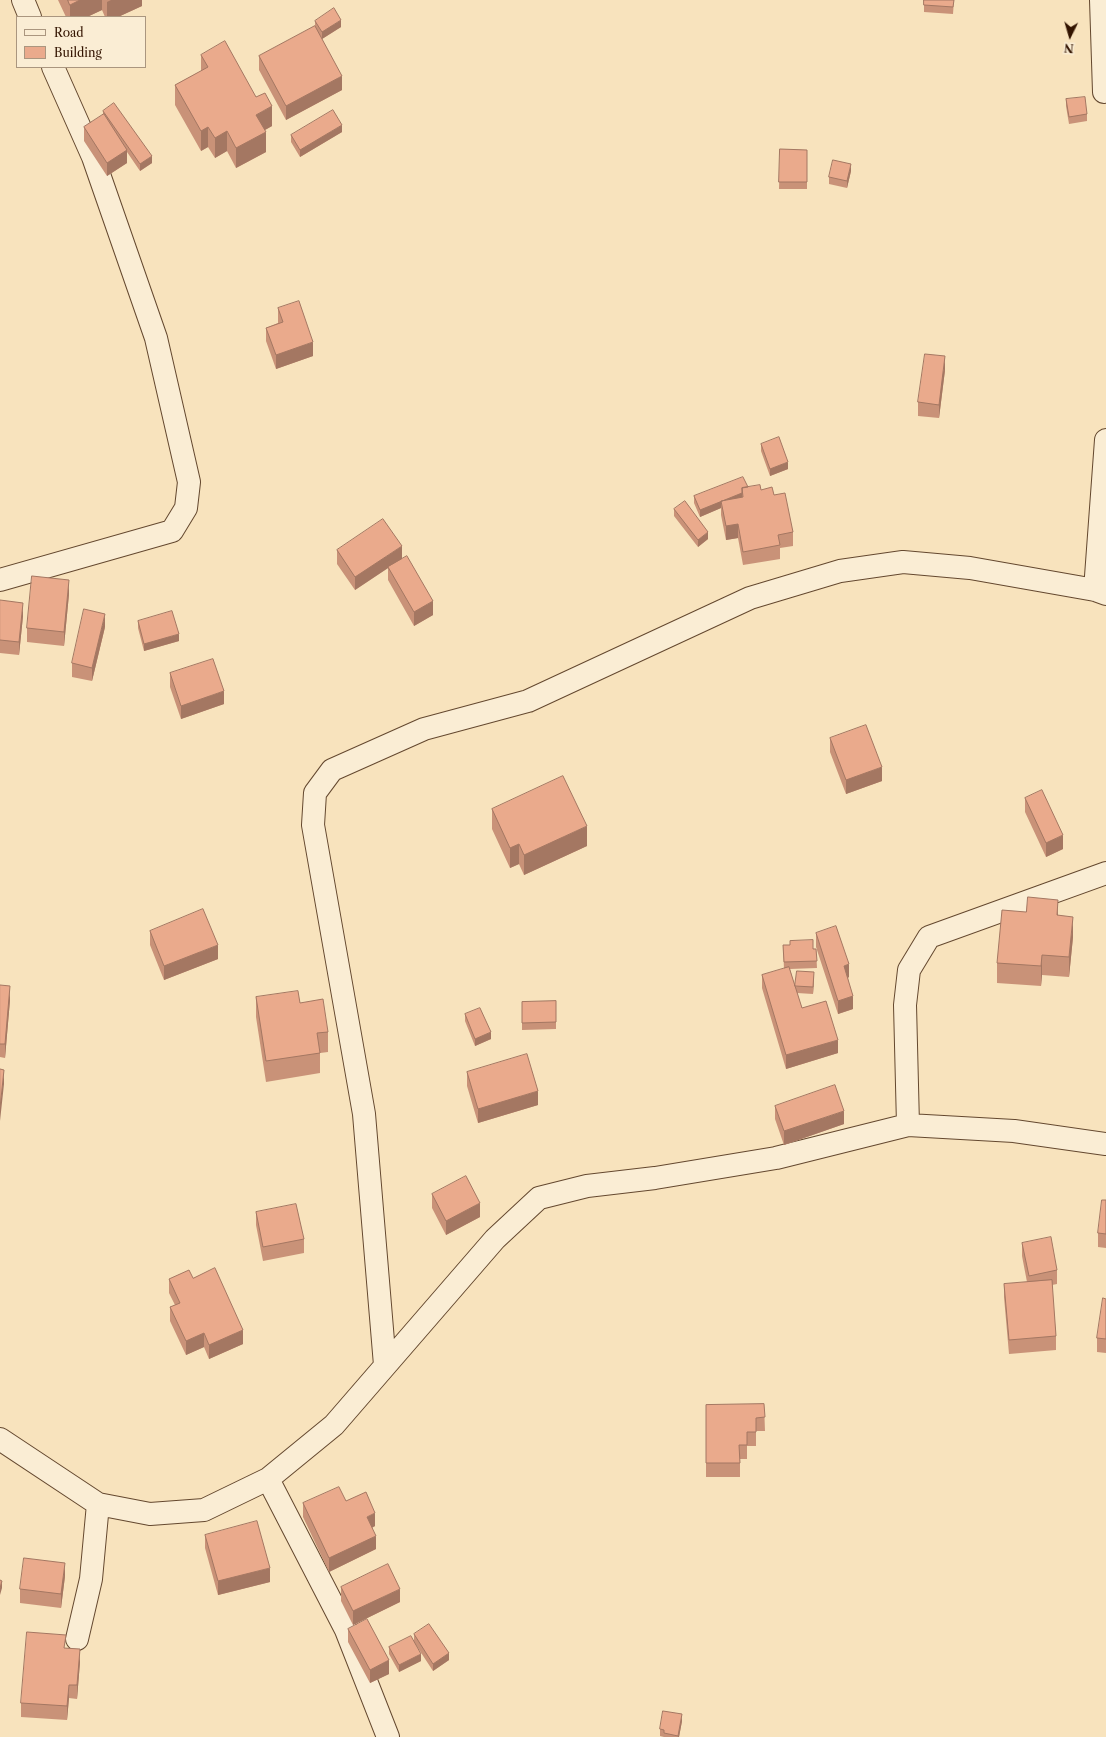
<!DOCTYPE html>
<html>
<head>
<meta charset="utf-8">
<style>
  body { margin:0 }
  #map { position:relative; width:1106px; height:1737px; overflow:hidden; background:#f8e3bd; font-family:"Libre Caslon Text",serif }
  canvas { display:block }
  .legend { position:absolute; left:16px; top:16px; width:130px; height:52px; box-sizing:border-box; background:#faedd4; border:1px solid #aa967f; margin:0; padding:5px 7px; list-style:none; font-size:12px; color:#331400 }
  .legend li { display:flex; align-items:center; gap:8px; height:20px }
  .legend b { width:20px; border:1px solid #aa967f }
  .north { position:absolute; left:1050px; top:16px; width:40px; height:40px; -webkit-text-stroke:3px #faedd4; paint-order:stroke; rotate:185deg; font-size:11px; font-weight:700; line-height:16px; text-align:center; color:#331400 }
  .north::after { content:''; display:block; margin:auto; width:14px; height:18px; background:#331400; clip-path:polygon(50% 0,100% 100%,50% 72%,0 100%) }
</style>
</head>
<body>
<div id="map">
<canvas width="1106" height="1737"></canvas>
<ul class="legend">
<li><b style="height:5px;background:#faedd4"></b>Road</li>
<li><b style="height:11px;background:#eaaa8c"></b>Building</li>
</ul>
<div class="north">N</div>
</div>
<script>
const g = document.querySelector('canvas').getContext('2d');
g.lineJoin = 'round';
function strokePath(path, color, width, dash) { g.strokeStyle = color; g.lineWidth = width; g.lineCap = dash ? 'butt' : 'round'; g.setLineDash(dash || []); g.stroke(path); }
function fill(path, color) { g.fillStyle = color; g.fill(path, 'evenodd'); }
const minor = new Path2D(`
  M23,0l7,17
  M1101,0l3,92
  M0,580l172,-49 14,-23 3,-26 -33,-144 -63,-181 -40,-90
  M1095,590l11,-150
  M908,1125l-3,-120 4,-35 20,-33 177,-64
  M385,1365l-21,-251 -51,-289 2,-32 17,-23 92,-41 104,-28 222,-103 90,-27 63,-9 67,6 125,22 11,4
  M0,1439l98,65 52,10 54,-4 64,-31 66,-54 161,-186 44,-41 48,-12 68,-8 121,-20 132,-33 106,6 92,13
  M268,1479l78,151 42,107
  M77,1639l14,-60 7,-75`);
const wall = new Path2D(`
  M58,0h84v6l-24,11h-13l-3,-7 -15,7h-21z
  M924,0h30l-1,14 -29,-2z
  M315,21l26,6 -19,12 20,51 -56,30 -27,-50v-14l56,-30z
  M201,55l71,71 -7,4 1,22 -30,16 -9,-17 -12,7 -7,-11 -7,4 -26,-46v-20l26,-14z
  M1066,99l21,15v7l-18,3 -3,-18z
  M103,111l49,52 -12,8 -13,-19v11l-20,13 -23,-35v-14l19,-12z
  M342,132l-42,25 -9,-15v-7z
  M780,149l27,1v39h-28z
  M851,171l-4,17 -18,-4v-7z
  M278,308l35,48 -37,13 -10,-28v-13l12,-5z
  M945,370l-6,48 -21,-2v-14z
  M761,444l27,25 -18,7 -9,-25z
  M748,487l13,3 13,5 19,37v14l-13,2v11l-37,6 -5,-27 -12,2 -5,-25v-7l-21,9 -6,-14v-7z
  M674,509l34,30 -10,8 -24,-31z
  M337,550l65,9 31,56 -19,11 -26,-46v-12l-33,22 -18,-26z
  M69,594l-5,52 -37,-4v-14z
  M0,600l23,16 -4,39 -19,-2z
  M138,621l41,20 -35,10 -6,-23z
  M105,627l-13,54 -20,-4v-14z
  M170,673l54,31 -43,15 -11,-32z
  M830,738l52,43 -36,13 -16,-42z
  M1025,798l38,51 -17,8 -21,-45z
  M492,809l95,37 -63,29 -5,-11 -9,4 -18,-39z
  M1058,915l15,22 -4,40 -27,-2 -1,11 -44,-3v-20z
  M150,931l68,28 -54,21 -14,-35z
  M816,933l33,44 -1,1 5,31 -15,5 -22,-67z
  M783,945l33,4 1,19 -27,1 5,18 2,-16 17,8 -1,15 -16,-1 5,15 36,45 -52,16 -24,-81v-13l22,-6z
  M0,985l10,15 -5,58 -5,-1z
  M256,997l44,6 28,29v20l-8,1v20l-54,9 -10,-65z
  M556,1001v28l-34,1v-28z
  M465,1014l26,25 -16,7 -10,-25z
  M467,1072l71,33 -60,18 -11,-37z
  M775,1106l69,18 -60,21 -9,-26z
  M432,1194l48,23 -34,18 -14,-27z
  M1106,1200v48l-8,-1v-14z
  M256,1212l48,27v14l-41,8 -7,-36z
  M1022,1243l35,27v14l-5,1 4,51v14l-47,4 -5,-57v-13l23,-2 -5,-26z
  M193,1278l50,66 -34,15 -5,-12 -18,8 -16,-34v-14l5,-2 -6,-12v-14z
  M1106,1299v54l-9,-1v-14z
  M764,1404l1,27h-9v15h-9v13h-7v18h-34v-72z
  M346,1501l29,25 -3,2 4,21 -47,23 -26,-55v-14z
  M205,1535l65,47 -52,13 -13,-47z
  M65,1576l-4,32 -41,-5v-14z
  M341,1587l59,15 -47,23 -12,-24z
  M348,1629l41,45 -19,9 -22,-41z
  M414,1634l35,26 -16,11 -17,-26 5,16 -22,11 -10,-18v-7l25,-7z
  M66,1648l14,14 -3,37 -8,-1 -2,22 -46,-3v-14z
  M682,1721l-3,16h-15l-4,-1v-7z`);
const shadedWall = new Path2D(`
  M80,0h22v10l-15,7h-17v-12z
  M111,0h31v6l-24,11h-11v-15z
  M341,20v7l-19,12v-7z
  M342,76v14l-56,30v-14z
  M272,106v20l-16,9v-20z
  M342,125v7l-42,25v-7z
  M208,127v20l-7,4v-20z
  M227,131v20l-12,7v-20z
  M266,132v20l-30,16v-20z
  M127,150v13l-20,13v-13z
  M152,156v7l-12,8v-7z
  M851,164v7l-4,17v-7z
  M313,342v14l-37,13v-14z
  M945,356v14l-6,48v-13z
  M788,462v7l-18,7v-7z
  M742,493v7l-20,1z
  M721,501v7l-21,9v-7z
  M738,524v14l-12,2v-14z
  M708,532v7l-10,8v-7z
  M402,546v13l-14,8v1l-33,22v-13z
  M69,580v14l-5,52v-14z
  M433,601v14l-19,11v-14z
  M23,603v13l-4,39v-13z
  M105,614v13l-13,54v-13z
  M179,634v7l-35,10v-7z
  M224,691v13l-43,15v-13z
  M882,767v14l-36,13v-14z
  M587,826v20l-63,29v-20z
  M1063,835v14l-17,8v-14z
  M519,844v20l-9,4v-20z
  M1058,900v20l-1,-5z
  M1073,917v20l-4,40v-20z
  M218,945v14l-54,21v-14z
  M1042,955v20l-1,11v-20z
  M849,964v13l-5,2v-13z
  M814,972v7l-1,15v-7z
  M10,986v14l-5,58v-14z
  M853,996v13l-15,5v-13z
  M491,1032v7l-16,7v-7z
  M838,1040v13l-52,16v-14z
  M4,1070v14l-4,37v-13z
  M538,1091v14l-60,18v-14z
  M844,1111v13l-60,21v-14z
  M480,1203v14l-34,18v-14z
  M243,1330v14l-34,15v-14z
  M204,1333v14l-18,8v-14z
  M375,1513v13l-8,4v-13z
  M376,1536v13l-47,23v-14z
  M65,1563v13l-4,32v-14z
  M270,1568v14l-52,13v-14z
  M2,1581v7l-2,7v-7z
  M400,1589v13l-47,23v-14z
  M80,1649v13l-3,37v-14z
  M449,1653v7l-16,11v-7z
  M421,1654v7l-22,11v-7z
  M389,1660v14l-19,9v-13z
  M69,1685v13l-2,22v-14z
  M682,1714v7l-3,16h-1z`);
const building = new Path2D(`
  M68,0h12l-10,5z
  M924,0h30l-1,7 -29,-2z
  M334,8l7,12 -19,12 -7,-11z
  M315,26l27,50 -56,30 -27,-50z
  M225,41l31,56 9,-4 7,13 -16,9 10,17 -30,16 -9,-17 -12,7 -7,-11 -7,4 -26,-46 33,-18 -7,-12z
  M1085,97l2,17 -18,3 -3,-18z
  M114,103l38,53 -12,8 -37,-53z
  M333,110l9,15 -42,25 -9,-15z
  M104,114l23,36 -20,13 -23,-36z
  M780,149l27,1v32h-28z
  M833,160l18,4 -4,17 -18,-4z
  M299,301l14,41 -37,13 -10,-27 17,-6 -5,-14z
  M925,354l20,2 -6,49 -21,-3z
  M779,437l9,25 -18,7 -9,-25z
  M743,477l5,10 -6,1v5l-42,17 -6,-14z
  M760,485l1,5 11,-3 2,8 11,-2 8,39 -15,3 2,10 -37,7 -5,-28 -12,2 -5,-25 22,-4 -1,-9z
  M685,501l23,31 -10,8 -24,-31z
  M383,519l19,27 -47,31 -18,-27z
  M407,556l26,45 -19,11 -26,-45z
  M32,576l37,4 -5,52 -37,-4z
  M0,600l23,3 -4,39 -19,-2z
  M84,609l21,5 -13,54 -20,-5z
  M172,611l7,23 -35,10 -6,-23z
  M213,659l11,32 -43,15 -11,-33z
  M866,725l16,42 -36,13 -16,-42z
  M563,776l24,50 -63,29 -5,-11 -9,4 -18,-39z
  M1042,790l21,45 -17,8 -21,-45z
  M1028,897l30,3 -1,15 16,2 -4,40 -27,-2 -1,11 -44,-3 5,-53 24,2z
  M203,909l15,36 -54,21 -14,-35z
  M836,926l13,38 -5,2 9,30 -15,5 -22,-68z
  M813,940v9h3l1,12 -33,1 -1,-17h7v-4z
  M789,967l13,41 24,-7 12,39 -52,15 -24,-80z
  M797,971l17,1 -1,15 -18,-1z
  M0,985l10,1 -5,58h-5z
  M298,991l2,12 23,-4 5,33 -11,1 3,20 -54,8 -10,-64z
  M556,1001v21l-34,1v-21z
  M480,1008l11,24 -16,7 -10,-25z
  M527,1054l11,37 -60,18 -11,-37z
  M0,1069l4,1 -4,38z
  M835,1085l9,26 -60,20 -9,-25z
  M466,1176l14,27 -34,18 -14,-27z
  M1102,1200h4v34l-8,-1z
  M296,1204l8,35 -41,8 -7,-35z
  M1051,1237l6,33 -28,6 -7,-33z
  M215,1268l28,62 -34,15 -5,-12 -18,8 -16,-34 10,-4 -11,-24 20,-9 4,8z
  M1052,1280l4,56 -47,4 -5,-56z
  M1103,1298l3,1v40l-9,-1z
  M764,1404l1,13 -9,1v14h-9v13h-8l1,18h-34v-58z
  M339,1487l7,14 20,-9 9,21 -8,4 9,19 -47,22 -26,-55z
  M257,1521l13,47 -52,13 -13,-46z
  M24,1558l41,5 -4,31 -41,-5z
  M388,1564l12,25 -47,22 -12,-24z
  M0,1580l2,1 -2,7z
  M367,1619l22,41 -19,10 -22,-41z
  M429,1624l20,29 -16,11 -19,-30z
  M27,1632l39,3 -2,13 16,1 -3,36h-8l-2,21 -46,-3z
  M411,1636l10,18 -22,11 -10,-18z
  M663,1711l19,3 -4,22 -14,-3v-3l-4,-1z`);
strokePath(minor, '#64482f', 24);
strokePath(minor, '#faedd4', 22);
fill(wall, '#c99278');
fill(shadedWall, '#a47762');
fill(building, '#eaaa8c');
strokePath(building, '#a47762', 1);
</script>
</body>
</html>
